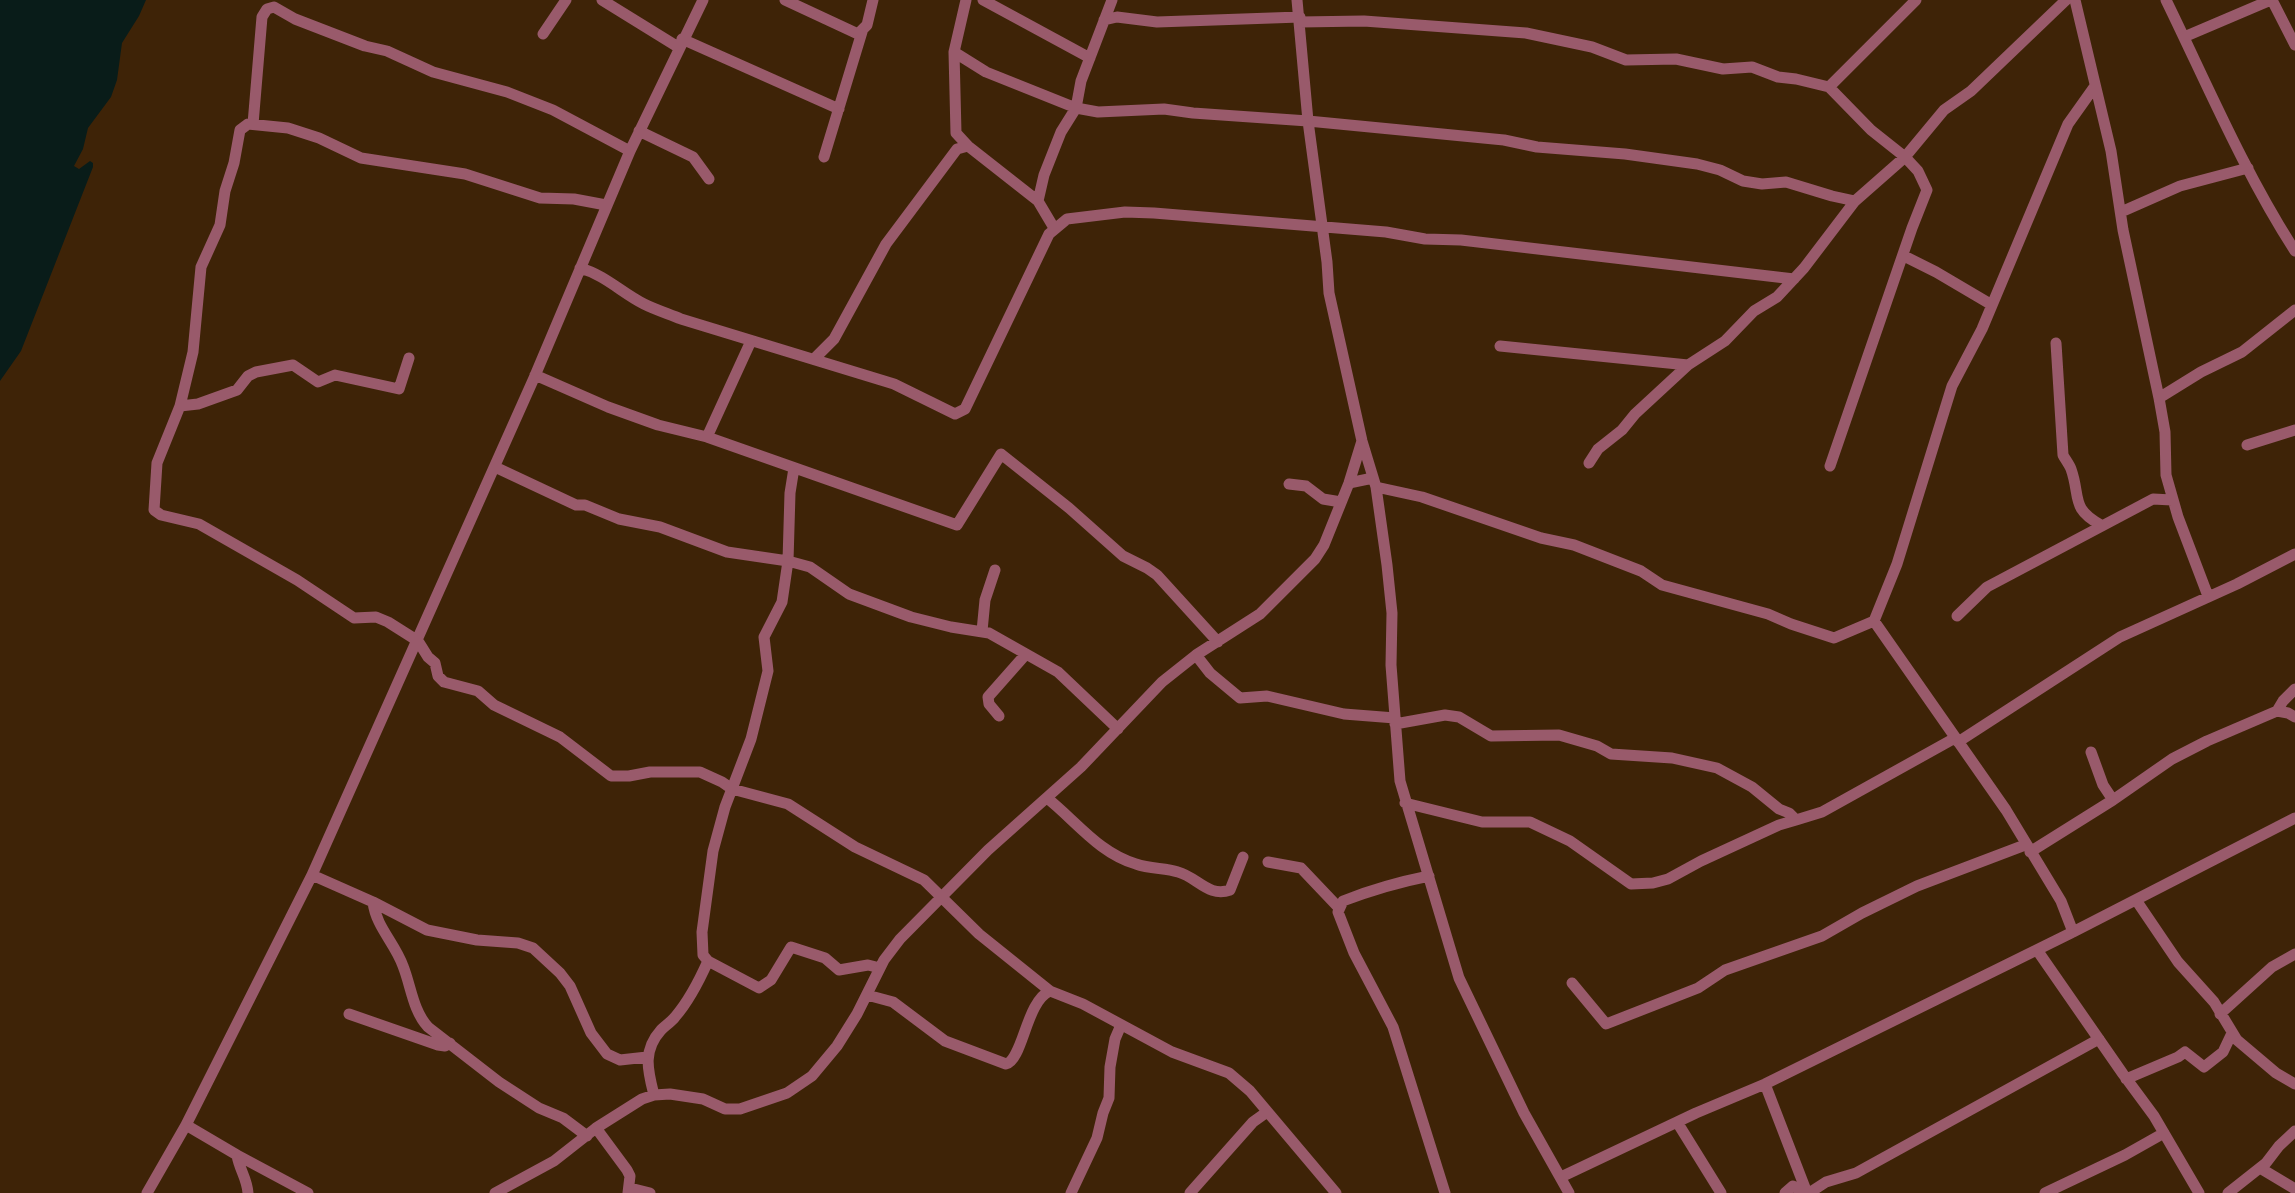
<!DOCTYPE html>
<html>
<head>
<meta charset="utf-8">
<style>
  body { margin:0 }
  canvas { display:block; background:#3e2307 }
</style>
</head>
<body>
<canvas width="2295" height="1193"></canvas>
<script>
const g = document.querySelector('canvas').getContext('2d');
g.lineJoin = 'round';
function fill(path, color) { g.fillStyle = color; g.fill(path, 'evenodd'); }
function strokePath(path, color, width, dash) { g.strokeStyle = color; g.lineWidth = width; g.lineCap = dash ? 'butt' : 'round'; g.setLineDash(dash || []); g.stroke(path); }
const water = new Path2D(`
  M0,0h146l-7,16 -17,27 -5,37 -6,17 -23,31 -5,21 -9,17 5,3 11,-8 3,2v4l-72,184 -21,30z`);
const minor = new Path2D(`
  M602,0l76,47
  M785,0l73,34 9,-9 6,-25
  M966,0l-12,52 2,81 12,13 70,55 16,27
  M983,0l107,58
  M1297,0l11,121 19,141 2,31 33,148 14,46 11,78 5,48 -1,52 9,116 59,197 65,135 45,80
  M2075,0l36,151 12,79 36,168 6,34 1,43 12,42 30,79
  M2166,0c41,84 78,172 129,251
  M2272,0l23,45
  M1104,20l13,-3 40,5 143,-5
  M1300,22l64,-1 162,12 66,14 34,13 50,-1 47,10 29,-2 26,10 18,2 33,8 42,43 34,27 13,14 9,19 -15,38 -82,238
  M543,34l23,-34
  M2184,37l87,-37
  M682,39l157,70
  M954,52l32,20 90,36 22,4 66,-3 29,4 115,8 196,19 33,7 88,7 72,10 23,6 23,11 19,3 24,-2 46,14 23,5
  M1829,87l87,-87
  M253,124l9,-107 5,-8 7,-2 21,12 70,27 22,5 46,21 74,20 46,18 77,41
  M639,131l54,26 16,22
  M824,157l38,-125
  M1038,201l6,-26 17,-43 15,-24 5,-27 31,-81
  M606,205l-32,-6 -34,-1 -75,-24 -104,-16 -42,-20 -31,-10 -40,-4 -8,6 -6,33 -9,28 -5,34 -19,42 -8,85 -13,54 -23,57 -3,47 7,5 38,9 98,56 57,38 22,-1 12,5 30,19 10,16 7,6 3,13 6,6 34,9 16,14 66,32 51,39h18l21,-4h50l22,10 10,7 56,15 67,43 69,33 55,54 71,57
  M2121,212l59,-26 68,-18
  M1904,256l32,16 56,33
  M580,268c25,7 42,25 64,36 12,6 25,10 37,15l213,65 61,30 10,-5 84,-175 18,-15 58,-7 29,1 232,19 39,7 36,1 333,39
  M2056,343l7,112c2,4 6,9 8,14 10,28 -1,39 30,56
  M1500,346l188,19 37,-24 29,-30 23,-14 27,-29 51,-67 50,-44 39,-47 27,-19 95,-91
  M814,359l20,-20 52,-95 71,-95 11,-3
  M535,375l73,32 50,18 49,12 250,88 44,-71 68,54 54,48 24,12 10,7 61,67
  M2159,398l42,-26 41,-20 53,-42
  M180,406l18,-2 39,-14 11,-14 8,-4 37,-7 25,17 17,-7 64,14 10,-31
  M707,437l44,-96
  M2247,445l48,-15
  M1589,463l9,-14 24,-19 13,-16 53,-49
  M495,467l81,38h9l34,14 41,8 67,25 61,9 22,6 39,27 62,23 40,10 38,6 69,39 60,57
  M1349,483l24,-5
  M1289,484l17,2 17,13 18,3
  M1376,487l46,10 119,41 33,7 67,26 21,14 106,29 23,10 43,14 40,-17
  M1957,616l30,-29 166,-88 19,1
  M982,631l3,-31 10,-30
  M1196,655l14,18 30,25 27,-2 77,18 51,4
  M2277,711l6,-10 12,-12
  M999,716l-10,-12 -1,-7 38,-43
  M1395,724l50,-9 14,2 32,19 68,-1 38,11 14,8 61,4 45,10 35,19 27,22 10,4 7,7 26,-8 133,-74
  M1958,742l162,-105 117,-53 58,-30
  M2091,752l12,33 10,15
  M1047,798c30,24 52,55 89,66 14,5 29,4 42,8 19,5 31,26 52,18l13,-33
  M1405,803l77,19h48l40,19 61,43 22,-1 15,-4 33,-18 78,-36 17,-5
  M2030,852l83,-52 59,-41 35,-18 70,-30 11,2 7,4
  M1268,862l33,6 38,40
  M312,875l61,27c3,25 22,41 30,64 8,20 10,45 25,61l71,55 40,26 24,10 24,18
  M1429,876c-30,6 -58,14 -86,25l-5,11 16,41 39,74 52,166
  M2136,900l42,62 36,40 23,38 39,33 19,11
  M373,902l54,28 50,10 41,3 15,5 27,25 10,13 21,47 16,21 13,6 27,-3
  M2073,932l-12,-31 -55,-91 -132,-189 23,-57 55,-178 30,-57 86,-205 27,-38
  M2037,950l86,124 31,42 45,77
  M708,961l-5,-6 -1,-23 11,-81 12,-44 26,-68 17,-68 -4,-34 18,-35 6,-41 2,-68 4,-25
  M1572,983l34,41 92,-36 27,-18 97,-34 40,-23 55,-27 108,-41
  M867,995l26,7 52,39 61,23c17,-4 20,-63 44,-73l33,13 89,48 57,21 21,18 86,102
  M349,1014l89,31 7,1 5,-3
  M2220,1014l52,-47 23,-13
  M2126,1079l52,-22 7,-5 19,15 19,-15 9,-19
  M1765,1084l42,109
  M654,1095c-6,-24 -12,-44 7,-65 4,-4 10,-8 14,-13 13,-15 25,-38 33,-56l51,27 12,-8 20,-33 34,11 14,12 29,-5 12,3
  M1677,1122l44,71
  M186,1125l51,30c2,14 10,23 11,38
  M596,1128l31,42 3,6 -2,17
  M237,1155l71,38
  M2260,1168l35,21
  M1561,1177l135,-64 69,-29 308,-152 222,-114
  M630,1188l20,5
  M147,1193l39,-68 126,-250 222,-497 96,-227 73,-151
  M495,1193l59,-32 42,-33 46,-29 12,-4 16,-1 33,5 22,10h15l47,-16 25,-17 25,-30 20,-32 27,-54 16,-21 88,-89 93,-83 81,-85 34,-27 64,-41 55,-55 9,-14 25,-62 13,-42
  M1071,1193l26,-55 6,-25 6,-15 1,-31 5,-28 6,-14
  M1190,1193l63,-71 14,-10
  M1785,1193l8,-7 12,7
  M1809,1193l17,-11 30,-9 243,-134
  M2045,1193l80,-38 39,-22
  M2228,1193l38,-30 13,-17 16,-15`);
fill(water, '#091c19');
strokePath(minor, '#995a6b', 11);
</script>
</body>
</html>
